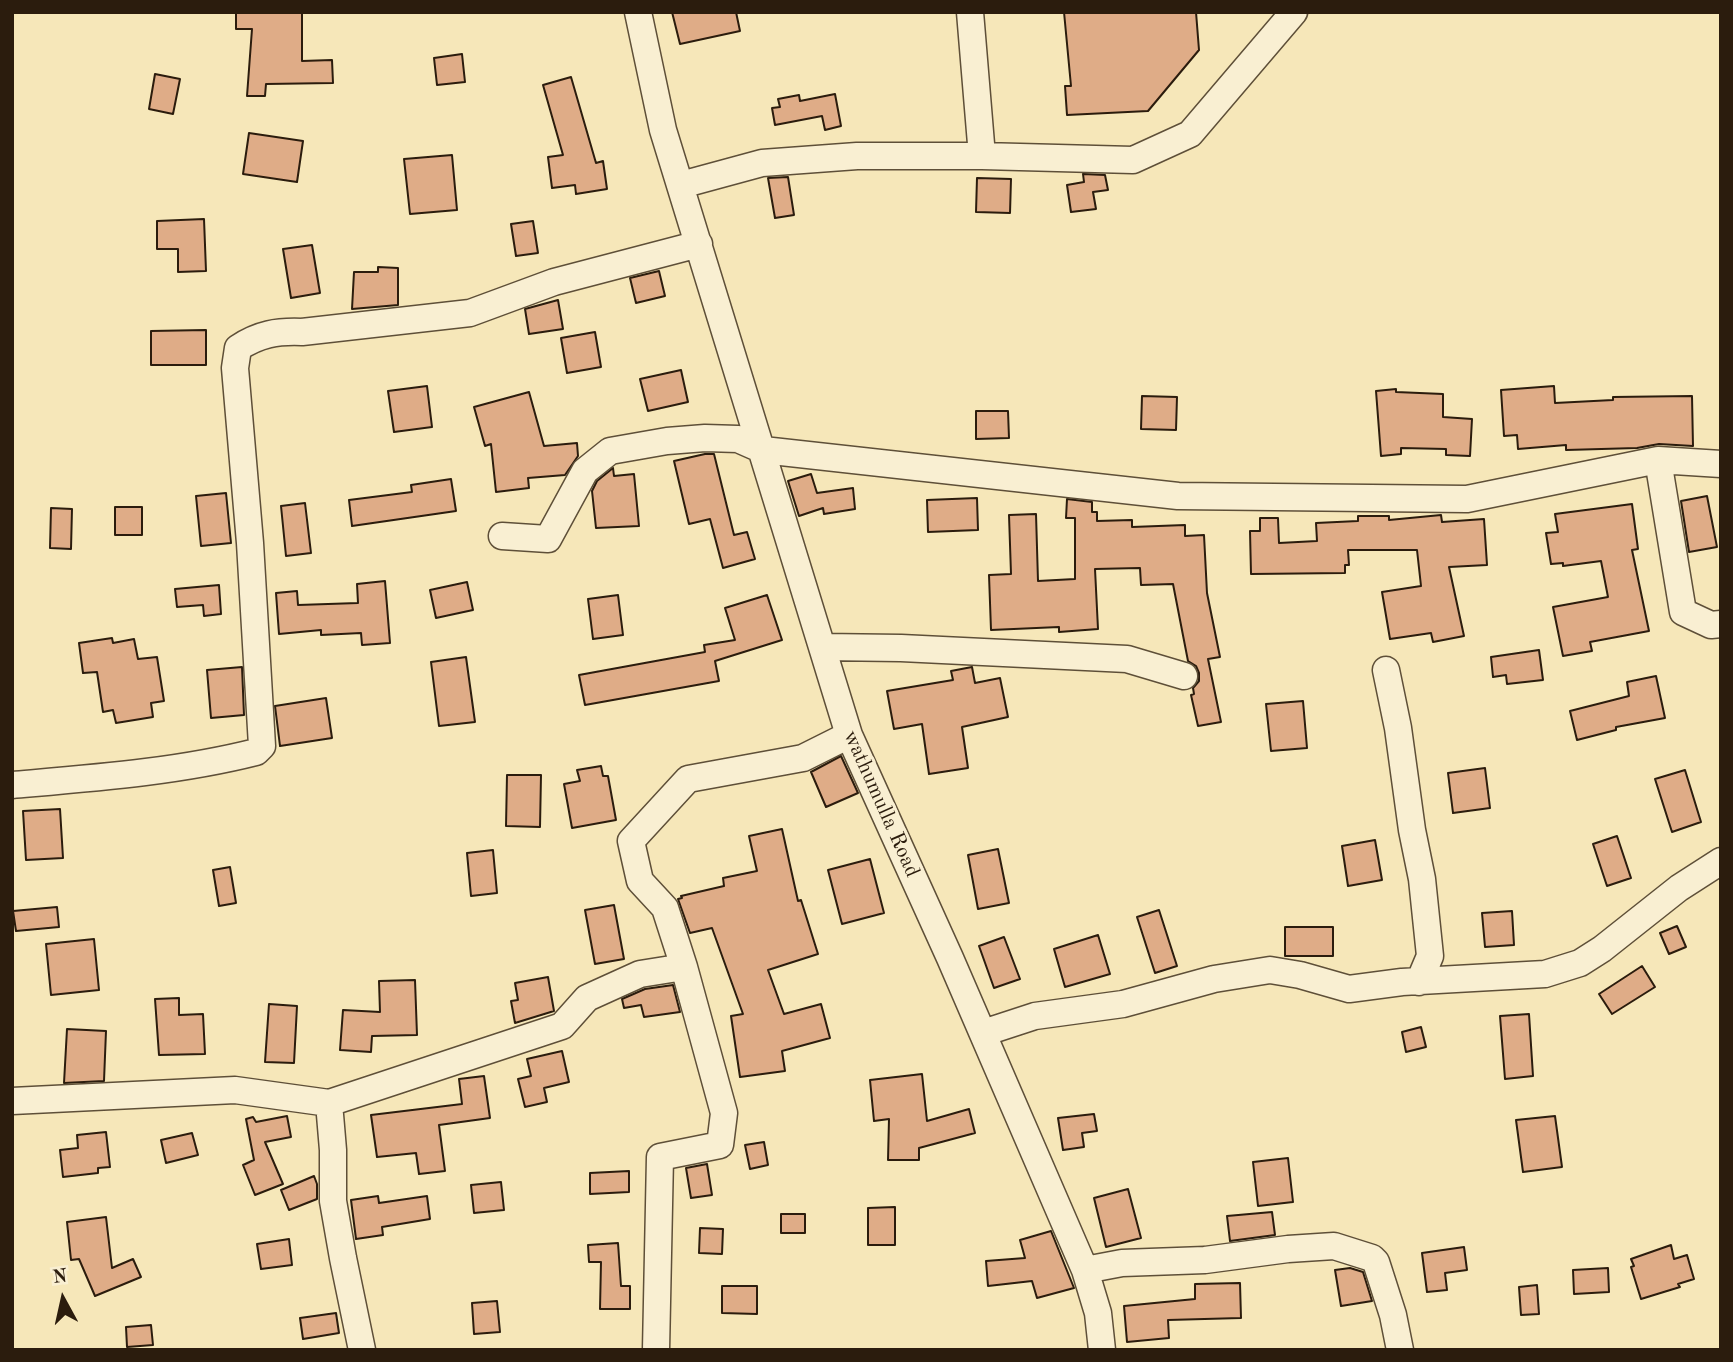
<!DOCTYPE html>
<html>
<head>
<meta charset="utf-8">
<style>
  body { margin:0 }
  #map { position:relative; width:1733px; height:1362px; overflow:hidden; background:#f6e7b9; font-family:"Old Standard TT",serif }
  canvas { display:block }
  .frame { position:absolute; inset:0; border:14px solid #2b1c0d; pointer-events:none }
  .north { position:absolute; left:28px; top:1264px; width:70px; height:70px; -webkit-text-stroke:5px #f9efd2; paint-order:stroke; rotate:352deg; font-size:19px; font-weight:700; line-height:28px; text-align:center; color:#2b1c0d }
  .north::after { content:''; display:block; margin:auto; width:24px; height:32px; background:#2b1c0d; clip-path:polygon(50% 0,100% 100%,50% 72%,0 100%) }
</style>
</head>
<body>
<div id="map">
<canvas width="1733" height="1362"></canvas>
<div class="frame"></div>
<div class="north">N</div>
</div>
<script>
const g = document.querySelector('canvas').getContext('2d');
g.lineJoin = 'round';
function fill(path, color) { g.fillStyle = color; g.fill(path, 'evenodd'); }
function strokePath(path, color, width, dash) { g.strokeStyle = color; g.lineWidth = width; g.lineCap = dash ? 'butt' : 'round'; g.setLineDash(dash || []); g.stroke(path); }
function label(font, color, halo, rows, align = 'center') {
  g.font = font + ' "Old Standard TT",serif'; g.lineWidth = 6; g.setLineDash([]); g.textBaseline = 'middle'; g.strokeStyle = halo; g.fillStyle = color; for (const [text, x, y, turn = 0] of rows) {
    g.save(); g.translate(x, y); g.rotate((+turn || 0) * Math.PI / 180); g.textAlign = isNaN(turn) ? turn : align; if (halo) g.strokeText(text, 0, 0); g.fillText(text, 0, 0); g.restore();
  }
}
const building = new Path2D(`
  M236,12h66v49l30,-1 1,23 -67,1 -1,12h-18l5,-67h-16z
  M672,12h64l4,19 -60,13z
  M1064,12h132l3,38 -51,61 -81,4 -2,-29h6z
  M462,54l3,28 -28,3 -3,-27z
  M155,74l25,5 -7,35 -24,-5z
  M571,77l25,86 7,-2 4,28 -31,5 -1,-9 -23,3 -4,-31 15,-2 -20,-70z
  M835,94l6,32 -16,4 -3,-14 -47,9 -3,-17 8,-1 -2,-8 21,-4 1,6z
  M249,133l54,8 -6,41 -54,-8z
  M452,155l5,55 -47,4 -6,-55z
  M1083,174l22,1 3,15 -15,2 3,17 -25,3 -4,-27 17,-3z
  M788,177l6,38 -19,3 -7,-40z
  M977,178l34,1 -1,34 -34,-1z
  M204,219l2,52 -28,1v-23h-21v-28z
  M533,221l5,32 -22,3 -5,-32z
  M312,245l8,48 -29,5 -8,-49z
  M378,267l20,1v37l-46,4 2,-37h24z
  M659,271l6,25 -29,7 -6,-25z
  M558,300l5,29 -34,5 -4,-25z
  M206,330v35h-55v-34z
  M595,332l6,35 -34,6 -6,-35z
  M681,370l7,32 -40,9 -8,-32z
  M427,386l5,41 -38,5 -6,-41z
  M1554,386l1,17 58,-3v-3l79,-1 1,50 -34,-2 -22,4 -71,2v-5l-48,4 -1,-14 -13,1 -3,-46z
  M1396,389v3l47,2v23l29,2 -2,37 -24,-1v-6l-45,-1v6l-20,2 -5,-65z
  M529,392l15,54 33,-3 1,13 -13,19 -37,3 1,10 -33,4 -5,-48 -6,2 -11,-39z
  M1142,396l35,1 -1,33 -35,-1z
  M976,411h32l1,27 -33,1z
  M705,454h9l20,81 13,-3 8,27 -32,9 -13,-49 -21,5 -15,-63z
  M613,468l1,8 20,-2 5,52 -43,2 -4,-37 5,-10z
  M811,474l6,19 36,-5 2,21 -31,5 -1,-6 -24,8 -11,-35z
  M451,479l5,32 -104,15 -3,-26 63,-8 -1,-7z
  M226,493l5,50 -30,3 -5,-50z
  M1707,496l10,51 -28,5 -8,-51z
  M977,498l1,32 -50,2 -1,-32z
  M1067,499l25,3v10h5v9l35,-1v7l53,-2v11l19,-1 3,58 13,64 -12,2 13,63 -23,4 -7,-31 3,-1 -1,-6 6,-7v-8l-3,-7 -8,-5 -15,-77 -32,1 -1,-17 -45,1 3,60 -39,3v-5l-68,3 -2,-55 22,-1 -2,-59 27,-1 2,67 37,-2v-61h-9z
  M305,503l6,50 -25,3 -5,-50z
  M1632,504l6,45 -6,1 17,81 -59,11 2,9 -29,5 -10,-49 55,-10 -7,-36 -38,5v-3l-12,1 -5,-31 12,-1 -3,-18z
  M115,507h27v28h-27z
  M51,508l21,1 -1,40 -21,-1z
  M1441,515l1,7 42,-3 3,46 -38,2 15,69 -31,6 -2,-9 -41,6 -8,-47 39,-6 -4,-36h-69l1,15h-4v8l-94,1 -1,-43h10v-13h18l1,25 38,-2 -1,-18 42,-2v-5h31v4z
  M385,581l5,62 -28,2 -1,-12 -40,2v-5l-42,4 -3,-41 21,-2 1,14 60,-2 -1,-19z
  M467,582l6,28 -37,8 -6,-28z
  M219,585l2,29 -17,2 -1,-11 -26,2 -2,-18z
  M618,595l5,40 -30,4 -5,-40z
  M767,595l15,45 -67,21 4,20 -134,24 -6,-30 126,-23 -1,-7 31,-5 -10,-32z
  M112,638l1,5 21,-4 4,20 19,-2 7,44 -13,2 2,14 -37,6 -3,-13 -10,2 -6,-40 -14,1 -4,-30z
  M1539,650l4,30 -36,4 -1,-9 -13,2 -2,-20z
  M466,657l9,65 -36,4 -8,-64z
  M242,667l2,48 -33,3 -4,-48z
  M972,667l3,16 25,-5 8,39 -46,10 6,41 -39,6 -7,-50 -28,5 -7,-38 66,-11 -2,-9z
  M1656,676l9,42 -49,9v3l-39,10 -7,-29 59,-15 -2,-14z
  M326,698l6,40 -52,8 -5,-40z
  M1303,701l4,47 -36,3 -5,-47z
  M841,756l17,37 -32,14 -15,-35z
  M601,766l2,10h5l8,44 -44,8 -8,-44 16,-3 -3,-11z
  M1485,768l5,40 -37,5 -5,-40z
  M1685,770l16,52 -29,10 -17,-53z
  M507,775h34l-1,52 -34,-1z
  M60,809l3,49 -37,2 -3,-49z
  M782,829l16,72 3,-1 17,54 -50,16 16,44 37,-10 9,34 -48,13 3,20 -45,6 -9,-61 12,-2 -31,-86 -22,5 -12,-34 4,-1 -1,-2 43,-10 -1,-8 34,-7 -8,-35z
  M1617,836l14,42 -24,8 -14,-42z
  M1375,840l7,40 -34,6 -6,-40z
  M998,849l11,54 -31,6 -10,-54z
  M493,850l4,43 -26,3 -4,-43z
  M870,859l14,54 -42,11 -14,-54z
  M230,867l6,36 -17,3 -6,-36z
  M614,905l10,54 -29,5 -10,-54z
  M57,907l2,20 -43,4 -3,-20z
  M1159,910l18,56 -22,7 -18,-56z
  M1512,911l2,34 -29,2 -3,-34z
  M1677,926l9,21 -17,7 -9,-21z
  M1285,927h48v29h-48z
  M1098,935l12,39 -45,13 -11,-38z
  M1004,937l16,42 -26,9 -15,-42z
  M94,939l5,51 -48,5 -5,-51z
  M1642,966l13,21 -43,27 -13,-20z
  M548,977l6,34 -39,12 -4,-22 7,-1 -3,-17z
  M415,980l2,55 -45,1 -1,16 -31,-2 3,-40 37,2 -1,-31z
  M673,985l7,27 -36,5 -3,-12 -17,3 -2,-9 23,-10z
  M179,998v17l24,-1 2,40 -46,1 -4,-56z
  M269,1004l28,2 -3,57 -29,-1z
  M1529,1014l4,62 -28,3 -5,-63z
  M1421,1027l5,20 -20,5 -4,-20z
  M67,1029l39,2 -2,50 -40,2z
  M562,1051l7,31 -25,6 3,14 -22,5 -7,-28 13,-3 -4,-17z
  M922,1074l5,47 42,-12 6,24 -56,15v12h-31l1,-41 -15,2 -4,-41z
  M484,1076l6,42 -51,7 6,46 -26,3 -3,-21 -39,4 -6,-42 91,-11 -3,-25z
  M1094,1114l3,17 -15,2 2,14 -21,3 -5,-32z
  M287,1116l4,21 -26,5 18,42 -28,11 -12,-30 11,-5 -8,-41 7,-2 3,5z
  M1555,1116l7,51 -39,5 -7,-52z
  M106,1132l4,35 -12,1v5l-35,4 -3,-27 18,-2 -1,-13z
  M192,1133l6,22 -32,8 -5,-23z
  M764,1142l4,23 -18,4 -5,-24z
  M1288,1158l5,44 -35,4 -5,-44z
  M707,1164l5,31 -21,3 -5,-30z
  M629,1171v21l-39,2v-21z
  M314,1176l3,8v15l-28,11 -8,-20z
  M501,1182l3,28 -30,3 -3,-28z
  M1128,1189l13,49 -35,9 -12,-49z
  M378,1196l1,7 48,-7 3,23 -48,8 1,8 -27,4 -5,-39z
  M895,1207v38h-27v-37z
  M1272,1212l3,23 -45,6 -3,-25z
  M781,1214h24v19h-24z
  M106,1217l6,51 21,-9 8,18 -46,19 -16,-37 -8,1 -4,-38z
  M700,1228l23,1 -1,25 -23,-1z
  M1051,1231l23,57 -37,10 -5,-17 -44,5 -2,-25 39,-3 -5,-18z
  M289,1239l3,26 -31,4 -4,-25z
  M618,1243l3,43h9v23h-30l1,-47h-12l-1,-17z
  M1671,1245l3,14 13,-4 7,24 -16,5 2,3 -39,12 -10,-32 3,-1 -3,-7z
  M1464,1247l3,23 -22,3 2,17 -20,2 -5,-39z
  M1350,1268l13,4 9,29 -31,5 -6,-36z
  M1608,1268l1,24 -35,2 -1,-24z
  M1240,1283l1,35 -73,2 1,18 -42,4 -3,-36 71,-7v-15z
  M1537,1285l2,29 -18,1 -2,-28z
  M722,1286h35v28l-35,-1z
  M497,1301l3,31 -26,2 -2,-31z
  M336,1313l3,20 -36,6 -3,-21z
  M151,1325l2,20 -26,2 -1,-20z`);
const minor = new Path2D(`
  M638,12l25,118 186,605 101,223 135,312 13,43 4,37
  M970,12l12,144
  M681,185l81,-22 95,-7h125l151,4 57,-26 104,-122
  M1658,460l63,4
  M502,536l46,3 37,-68 25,-20 57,-10 38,-3 33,1 25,11 415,46 289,3 191,-39 25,152 28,13 10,-1
  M822,647l79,1 226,11 57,17
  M1386,670l12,58 14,102 10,49 8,77 -11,26
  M12,785c81,-7 165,-13 244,-33l6,-6 -12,-203 -15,-175 3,-20c21,-14 39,-17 64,-16l168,-19 84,-31 145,-38
  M983,1033l52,-17 88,-12 91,-25 56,-9 30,5 49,14 53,-7 143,-8 35,-11 22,-14 77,-61 42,-27
  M12,1101l223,-11 94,13 233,-77 25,-28 53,-24 44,-7 -19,-59 -25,-27 -9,-40 57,-62 115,-21 46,-23
  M329,1103l4,47v51l10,57 19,92
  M1085,1270l37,-7 83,-3 83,-11 46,-3 38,12 4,4 17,53 7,35
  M656,1350l4,-193 60,-12 4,-32 -40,-146`);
const streetNames = [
  ["wathumulla Road",881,804,66]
];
fill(building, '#dfac87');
strokePath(building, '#2b1c0d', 2);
strokePath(minor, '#5e4f38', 29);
strokePath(minor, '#f9efd2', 26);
label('21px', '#2b1c0d', '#f9efd2', streetNames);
</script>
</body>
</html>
